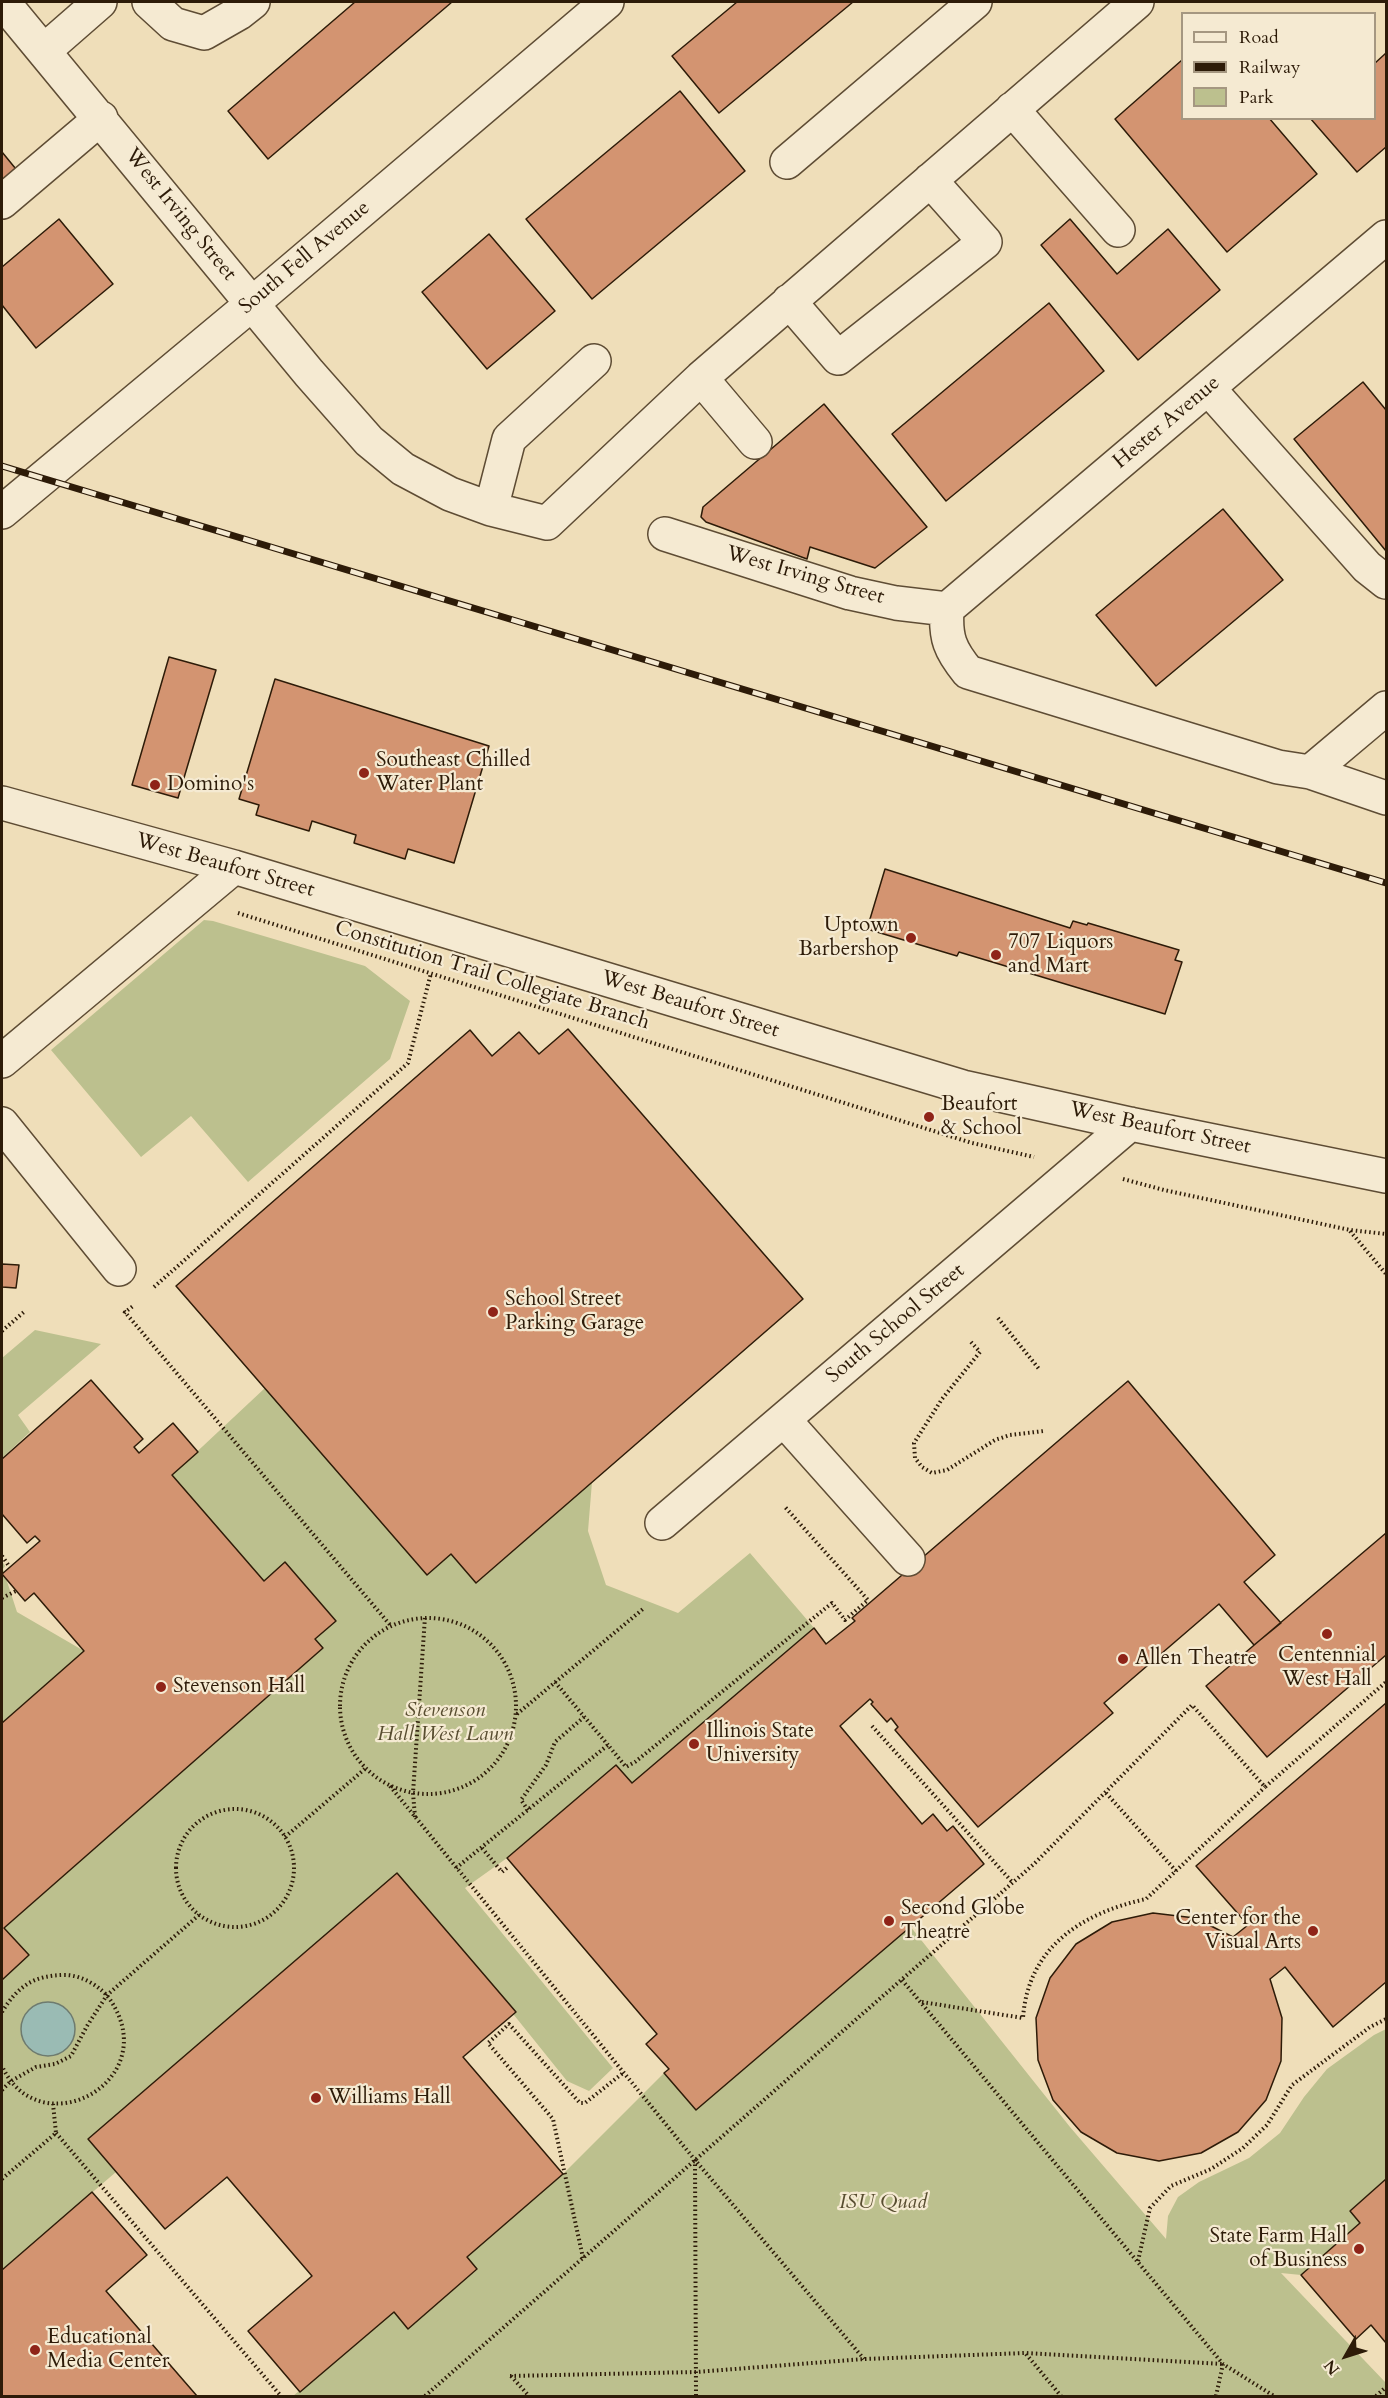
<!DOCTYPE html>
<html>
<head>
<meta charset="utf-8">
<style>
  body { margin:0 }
  #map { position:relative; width:1388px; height:2398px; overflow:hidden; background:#efdeb9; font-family:Cardo,serif }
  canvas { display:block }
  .frame { position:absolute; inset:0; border:3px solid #2d1b08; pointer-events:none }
  .legend { position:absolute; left:1181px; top:12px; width:195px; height:108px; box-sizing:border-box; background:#f5ead2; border:2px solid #a59781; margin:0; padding:8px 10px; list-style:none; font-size:18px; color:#2d1b08 }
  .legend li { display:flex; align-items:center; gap:12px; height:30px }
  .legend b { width:30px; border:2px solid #a59781 }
  .north { position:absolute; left:1316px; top:2326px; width:60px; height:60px; -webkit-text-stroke:4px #f5ead2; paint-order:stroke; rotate:231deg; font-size:16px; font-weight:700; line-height:24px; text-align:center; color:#2d1b08 }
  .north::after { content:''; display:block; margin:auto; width:21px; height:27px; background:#2d1b08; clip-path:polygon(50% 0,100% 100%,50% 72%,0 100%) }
</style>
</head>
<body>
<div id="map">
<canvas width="1388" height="2398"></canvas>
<div class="frame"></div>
<ul class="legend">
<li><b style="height:8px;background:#f5ead2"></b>Road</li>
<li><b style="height:8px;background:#2d1b08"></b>Railway</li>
<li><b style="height:16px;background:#bcc08e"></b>Park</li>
</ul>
<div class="north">N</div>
</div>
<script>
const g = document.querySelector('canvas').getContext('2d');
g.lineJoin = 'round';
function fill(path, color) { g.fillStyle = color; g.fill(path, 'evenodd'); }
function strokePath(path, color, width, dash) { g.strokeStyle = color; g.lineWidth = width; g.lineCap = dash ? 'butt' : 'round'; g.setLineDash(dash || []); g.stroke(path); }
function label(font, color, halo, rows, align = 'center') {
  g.font = font + ' Cardo,serif'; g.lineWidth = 4.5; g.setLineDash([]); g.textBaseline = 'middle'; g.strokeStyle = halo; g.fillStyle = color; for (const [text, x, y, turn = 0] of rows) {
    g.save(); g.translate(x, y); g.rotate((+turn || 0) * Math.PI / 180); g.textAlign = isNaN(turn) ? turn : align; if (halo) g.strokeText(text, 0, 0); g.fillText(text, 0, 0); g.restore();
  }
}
const green = new Path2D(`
  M204,920l9,1 152,45 45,35 -20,58 -142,123 -57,-66 -50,41 -90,-107z
  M35,1330l66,14 -83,71 12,17 -28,26v-100z
  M265,1388l163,186 23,-20 26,29 115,-101 -4,49 18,54 72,28 72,-60 64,75 -182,155 -17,-17 -108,92 -42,30 148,180 -24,23 -22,-10 -135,-168 -35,-39 -309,265 28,33 -114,98v-340l321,-282 -8,-9 21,-18 -51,-58 -21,18 -92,-106z
  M2,1561l3,5 -2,3 14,43 67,39 -82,72z
  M910,1926l160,201 96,112 2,-23 10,-19 21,-15 50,-24 31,-25 24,-36 23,-28 47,-34 12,-6v150l-35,32 9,12 -59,52 -20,-2 105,110v13h-1093l101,-84 15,16 68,-58 -10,-13 96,-83 101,-101 32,37z`);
const water = new Path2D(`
  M21 2029a27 27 0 1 1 54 0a27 27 0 1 1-54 0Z`);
const building = new Path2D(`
  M355,2h97l-184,157 -40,-48z
  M737,2h116l-134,111 -47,-57z
  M1386,53v94l-29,25 -47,-54h64v-54z
  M1182,60v58h87l48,56 -90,78 -112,-133z
  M680,91l65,80 -153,128 -66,-80z
  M2,152l18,22 -18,15z
  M59,219l54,65 -77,64 -34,-43v-38z
  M1070,219l47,55 51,-45 52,61 -82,70 -97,-115z
  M489,234l66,77 -68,58 -65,-77z
  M1049,303l55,68 -158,130 -54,-67z
  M1363,382l23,28v141l-92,-112z
  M824,404l103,123 -52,41 -65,-21 -3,12 -101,-37 -5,-5 2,-10z
  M1223,509l60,71 -127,106 -60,-71z
  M169,657l47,13 -38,128 -46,-13z
  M275,679l214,67 -35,117 -46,-14 -3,10 -51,-16 2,-8 -44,-14 -3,10 -53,-16 3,-10 -20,-6z
  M885,869l185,59 3,-7 14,4 1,-2 91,27 -4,10 7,2 -17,52 -206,-62 -2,4 -90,-27z
  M568,1029l235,270 -327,284 -25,-29 -24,21 -251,-289 294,-256 22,26 27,-24 20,22z
  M2,1264l17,1 -3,23 -14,-1z
  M91,1380l52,59 -9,8 5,6 34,-30 25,29 -26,23 92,106 21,-19 51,59 -21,18 8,9 -319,280 25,27 -27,25v-257l82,-72 -50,-58 -9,8 -23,-27 38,-33 -5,-5 -8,7 -25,-29v-55z
  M1128,1381l147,174 -31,27 37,41 -27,22 -35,-41 -115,99 9,10 -135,114 -83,-97 3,-3 -7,-9 -4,4 -16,-18 2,-2 -3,-3 -30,27 82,98 11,-10 14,17 6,-5 31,38 -288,246 -32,-37 5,-4 -23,-25 11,-10 -150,-176 109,-93 16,18 182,-155 12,16 29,-23 -3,-3z
  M1386,1533v122l-119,102 -61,-71z
  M1386,1703v279l-53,45 -48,-60 -15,12 12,39 -1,43 -15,39 -28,32 -37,21 -42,8 -42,-8 -36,-21 -28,-32 -15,-40 -2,-42 14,-40 26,-34 36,-22 41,-9 42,5 38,19 15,-12 -52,-59z
  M397,1873l119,139 -53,45 100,117 -96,83 10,12 -69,60 -14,-17 -94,80 -52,-61 64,-55 -85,-99 -62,52 -77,-90z
  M1386,2179v164l-15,-18 -15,14 -55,-64 59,-52 -10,-12z
  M92,2192l55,63 -41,36 91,105h-195v-126z`);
const path = new Path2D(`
  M238,913l734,230 62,14
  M1123,1179l41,11 186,40 36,4
  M1350,1231l36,43
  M154,1287l254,-224 23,-90
  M124,1311l267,315
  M124,1313l9,-7
  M998,1318l41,51
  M2,1331l22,-19
  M971,1342l9,10 -38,47 -28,44 1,15 7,9 10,6 15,-3 48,-30 15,-5 34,-4
  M2,1556l7,10
  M2,1598l14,-7
  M340 1706a88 88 0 1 1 176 0a88 88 0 1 1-176 0Z
  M555,1682l53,63
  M517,1714l126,-105
  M872,1726l141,157
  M390,1786l305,374 169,199
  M1106,1793l70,78
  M176 1868a59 59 0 1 1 118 0a59 59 0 1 1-118 0Z
  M528,1810l-7,-10 25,-35 9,-23 29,-25
  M415,1817l-2,-24 12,-176
  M285,1837l81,-69
  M482,1848l20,24 6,-5
  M456,1868l152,-123 18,22 9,-5 197,-159 13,17 23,-20 -83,-93
  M902,1980l321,384 51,32
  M922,2002l101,16c5,-71 59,-105 123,-119l119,-112
  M2,2012c16,-26 32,-37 63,-37 17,0 37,12 46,26 53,81 -72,147 -109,65
  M2,2090l9,-9 25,-14 19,-3 16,-8 16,-30 20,-31 92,-80
  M56,2133l225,263
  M695,2160l1,236
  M2,2179l54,-46 -3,-29
  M583,2258l-30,-139 -65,-76 21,-19 71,79h5l38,-30
  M1138,2261l12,-53 21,-22 40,-17 32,-21 24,-23 25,-40 78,-58 16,-8
  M1026,2354l35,42
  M510,2376l186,-4 168,-13 161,-6 198,11
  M511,2376l18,20
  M425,2396l609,-532 158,-159 73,82 121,-105
  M1216,2396l7,-32
  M1376,2396l10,-9`);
const minor = new Path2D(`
  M3,2l306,371 60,68 34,28 47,25 41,15 56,14 154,-145 436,-376
  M149,2l24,22 31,9 35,-20 14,-11
  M45,50l55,-48
  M1012,109l106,121
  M787,162l188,-160
  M2,202l99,-84
  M789,301l49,57 147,-116 -55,-62
  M701,378l54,64
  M1208,388l159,179 19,15
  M491,509l18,-70 85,-78
  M2,512l251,-209 354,-301
  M665,534l185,59 46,10 51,6
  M947,609l439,-372
  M947,609c-2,29 3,41 21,63l310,95 32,5 76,26
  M1310,772l76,-64
  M2,803l232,64 729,220 167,37 256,52
  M2,1061l232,-194
  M2,1124l117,145
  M784,1420l124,139
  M662,1523l468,-399`);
const rail = new Path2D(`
  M2,466l1384,417`);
const markers = [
  [364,773,6,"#8f2418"],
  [155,785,6,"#8f2418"],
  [911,938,6,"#8f2418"],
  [996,955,6,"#8f2418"],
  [929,1117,6,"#8f2418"],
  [493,1312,6,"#8f2418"],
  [1327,1634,6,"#8f2418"],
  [1123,1659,6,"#8f2418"],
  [161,1687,6,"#8f2418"],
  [694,1744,6,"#8f2418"],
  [889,1921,6,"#8f2418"],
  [1313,1931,6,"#8f2418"],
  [316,2098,6,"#8f2418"],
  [1359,2249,6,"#8f2418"],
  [35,2350,6,"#8f2418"]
];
const streetNames = [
  ["West Irving Street",180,215,51],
  ["South Fell Avenue",305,258,-40],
  ["Hester Avenue",1167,423,-40],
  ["West Irving Street",805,576,16],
  ["West Beaufort Street",225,866,16],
  ["Constitution Trail Collegiate Branch",492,976,17],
  ["West Beaufort Street",690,1005,17],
  ["West Beaufort Street",1160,1129,12],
  ["South School Street",896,1324,-40]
];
const poiNames = [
  ["Southeast Chilled",376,761],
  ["Water Plant",376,785],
  ["Domino's",167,785],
  ["Uptown",899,926,"right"],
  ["Barbershop",899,950,"right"],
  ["707 Liquors",1008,943],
  ["and Mart",1008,967],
  ["Beaufort",941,1105],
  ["& School",941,1129],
  ["School Street",505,1300],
  ["Parking Garage",505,1324],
  ["Centennial",1327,1656,"center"],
  ["West Hall",1327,1680,"center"],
  ["Allen Theatre",1135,1659],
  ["Stevenson Hall",173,1687],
  ["Illinois State",706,1732],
  ["University",706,1756],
  ["Second Globe",901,1909],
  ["Theatre",901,1933],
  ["Center for the",1301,1919,"right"],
  ["Visual Arts",1301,1943,"right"],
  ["Williams Hall",328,2098],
  ["State Farm Hall",1347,2237,"right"],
  ["of Business",1347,2261,"right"],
  ["Educational",47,2338],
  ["Media Center",47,2362]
];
const parkNames = [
  ["Stevenson",445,1711],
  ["Hall West Lawn",445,1735],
  ["ISU Quad",883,2203]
];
fill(green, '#bcc08e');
fill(water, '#9abbb4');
strokePath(water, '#6e7b6f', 1.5);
fill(building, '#d39471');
strokePath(building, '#2d1b08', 1.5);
strokePath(minor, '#5e4c34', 36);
strokePath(path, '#2d1b08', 4, [1.5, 3]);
strokePath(minor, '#f5ead2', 33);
strokePath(rail, '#2d1b08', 7);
strokePath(rail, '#f5ead2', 4.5, [14]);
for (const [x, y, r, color] of markers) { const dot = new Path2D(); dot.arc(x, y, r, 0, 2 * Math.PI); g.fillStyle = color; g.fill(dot); strokePath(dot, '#f5ead2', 2); }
label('21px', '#2d1b08', '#f5ead2', streetNames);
label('21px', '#2d1b08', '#f5ead2', poiNames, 'left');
label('italic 21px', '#584d30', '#f5ead2', parkNames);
</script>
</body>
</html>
